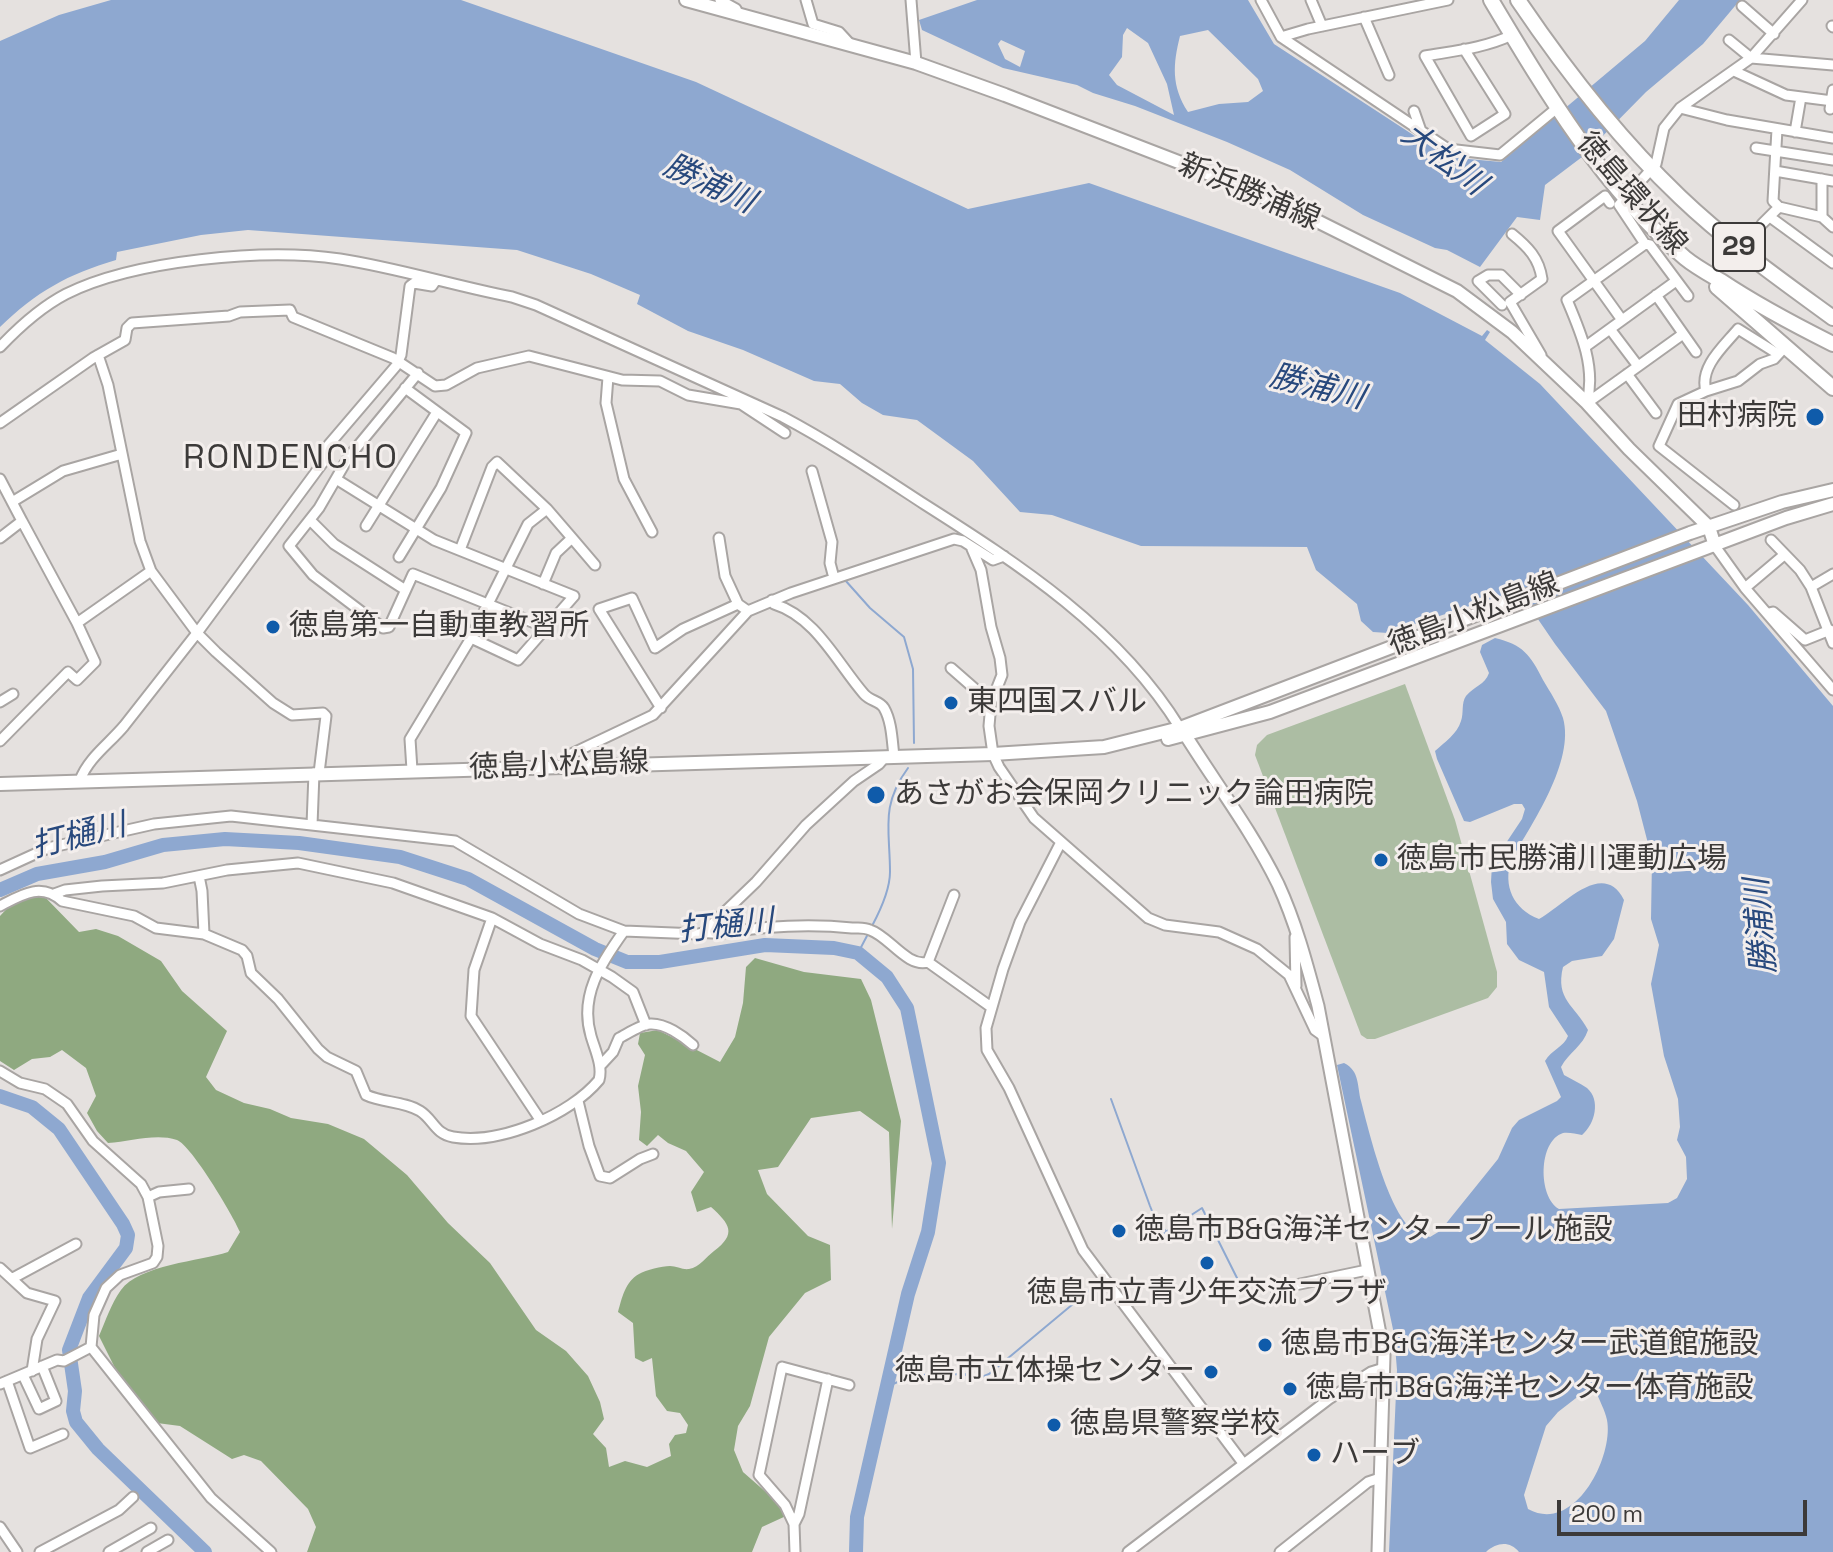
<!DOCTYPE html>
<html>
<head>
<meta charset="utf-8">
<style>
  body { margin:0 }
  #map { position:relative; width:1833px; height:1552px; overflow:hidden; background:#e5e1df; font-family:"Space Grotesk",sans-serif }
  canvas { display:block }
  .scale { position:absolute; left:1557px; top:1500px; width:250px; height:36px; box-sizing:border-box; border:4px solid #3c3a39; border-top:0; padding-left:10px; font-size:24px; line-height:28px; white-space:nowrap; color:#3c3a39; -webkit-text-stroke:6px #f3eeec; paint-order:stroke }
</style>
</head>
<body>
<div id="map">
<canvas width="1833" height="1552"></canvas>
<div class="scale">200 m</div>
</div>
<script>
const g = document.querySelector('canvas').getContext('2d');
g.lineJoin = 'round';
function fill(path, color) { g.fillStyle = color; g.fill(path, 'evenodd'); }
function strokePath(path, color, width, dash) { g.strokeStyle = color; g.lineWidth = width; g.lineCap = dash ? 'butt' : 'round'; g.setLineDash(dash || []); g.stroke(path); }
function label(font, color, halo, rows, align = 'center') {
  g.font = font + ' "Space Grotesk","Noto Sans JP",sans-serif'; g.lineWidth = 6; g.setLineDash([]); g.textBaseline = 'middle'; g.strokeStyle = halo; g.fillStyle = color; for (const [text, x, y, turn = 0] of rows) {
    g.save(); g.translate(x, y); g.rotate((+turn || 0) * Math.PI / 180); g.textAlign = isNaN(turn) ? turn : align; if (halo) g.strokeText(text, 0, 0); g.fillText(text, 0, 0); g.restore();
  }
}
const green = new Path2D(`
  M1405,684l50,136 42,152v15l-9,11 -113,41h-8l-6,-4 -106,-280 2,-10 10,-10z`);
const forest = new Path2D(`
  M44,896l35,36 17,-3 22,7 43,25 21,30 45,40 -21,46 10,13 28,13 26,6 21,9 37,6 36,15 43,36 41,48 42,40 46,67 30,21 22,25 12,26 4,17 -11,15 13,14 3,19 16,-6 22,6 24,-11 -2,-12 6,-9 11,-2 2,-8 -8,-12 -13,-2 -11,-15 -4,-38 -9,4 -8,-4 -2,-35 -15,-11c4,-14 7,-30 21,-38 7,-4 23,-8 31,-8 6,0 13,4 19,3 11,-2 17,-12 25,-18 23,-17 16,-27 -3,-44l-14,5 -6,-20 13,-20 -18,-21 -18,-8 -10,-8 -11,11 -8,-6 2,-28 -3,-26 7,-31 -7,-11 2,-11 18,-3 62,32 15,-25 8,-34 3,-36 9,-9 49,14 57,7 10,21 30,121 -9,108 -3,-97 -29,-21 -49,7 -33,49 -20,3 9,24 41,42 22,9 1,35 -26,13 -36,44 -19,69 -12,20 -4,24 9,22 32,28 11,16 -24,11 -10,25h-445l9,-25 -8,-18 -47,-48 -17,-6 -12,4 -52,-33 -23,-3 -36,-43 -22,-44c7,-16 12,-32 22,-46 18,-25 79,-29 107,-38l12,-20c-7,-17 -49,-87 -63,-92 -22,-7 -47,2 -69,3l-11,-12 -10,-18 9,-17 -10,-28 -24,-18 -12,7 -18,2 -18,11 -14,-9v-145l14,-15z`);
const water = new Path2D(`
  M111,0h350l235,82 272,127 121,-26 311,110 82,43 5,-6 3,2 -5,8 55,44 208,221 85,101v846h-314c-9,-11 -22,-10 -33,0h-97l8,-182 -3,-36 -57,-269 7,-2c16,8 13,23 17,38 8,31 27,110 51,128 5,4 12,6 18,8l10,-6 58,-72 14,-31 7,-8 38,-19 4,-4 -16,-36c6,-11 19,-14 23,-25l-19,-29 -5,-35 -25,-12 -12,-16 -1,-22 -13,-23 -2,-17 1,-18 30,-45 3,-10 -3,-5h-8l-44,18 -6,-1 -27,-62 -2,-8c10,-9 22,-17 26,-30 3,-8 0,-18 5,-25 8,-10 19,-11 23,-23l-9,-21 2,-7 13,-7c28,7 35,16 48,42 7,12 16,25 20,38 12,43 -31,106 -52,142 -8,26 2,49 28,59 23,-12 64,-61 85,-19l-10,39 -12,17 -30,5 -9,6c-8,33 12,38 25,63 -5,16 -19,22 -27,37l3,8c7,4 16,8 23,13 14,12 8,36 -5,47 -6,-1 -13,-3 -19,-2 -25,8 -25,64 -4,76l109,-6 9,-5 10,-19 -1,-22 -9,-17 3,-13 -2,-28 -14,-43 -13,-72 8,-39 -8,-26 1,-60 -15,-58 -31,-90 -51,-67 -37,-54 -130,43 -15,-1 -12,-11 -4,-17 -41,-34 -9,-23 -166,-1 -89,-31 -32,-3 -47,-51 -56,-41 -34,-5 -21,-12 -22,-19 -26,-3 -71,-31 -55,-19 -51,-27 3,-9 -49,-21 -74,-24 -269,-20 -47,5 -84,17 -1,8c-48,14 -80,32 -116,67v-286l59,-26zM1589,1388l7,3c3,9 9,19 11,29 7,36 -32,115 -79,89l-4,-14 22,-69 12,-14z
  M977,0h271l26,44 173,113 54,5 144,-121 34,-41h61l-37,44 -57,48 -64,65 -37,28 -5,35 -23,-3 -37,50 -33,-17 -12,-2 -72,-33 -73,-45 -63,-28 -92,-36 -42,-13 -16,-8 -74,-17 -81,-38 -3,-10zM1127,28l21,15 19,41 7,31 -57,-30 -8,-10 13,-18 1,-22zM1208,30l50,49 5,12 -15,11 -29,2 -31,8c-17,-26 -15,-48 -8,-76zM1001,40l24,11 -5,16 -15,-8 -7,-15z`);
const stream = new Path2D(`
  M845,580l25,28 34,29 9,32 1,74
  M872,926c8,-15 18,-37 18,-54 0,-42 -10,-66 18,-104
  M858,953l11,-21
  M1111,1099l39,107 6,15 9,9
  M1150,1242l52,-34 39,78
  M888,1386l27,-11 50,-1 7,7 17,-7 108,-90`);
const river = new Path2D(`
  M0,890l37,-16 68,-12 58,-17 62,-6 74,4 101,14 68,22 127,70 32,13h33l105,-17 69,3 24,5 29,24 20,31 32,155 -11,69 -20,62 -51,223 -1,35
  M0,1096l32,11 27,22 64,95 5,11 -2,13 -37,50 -20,52 6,41 -2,20 3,11 22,27 107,103`);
const minor = new Path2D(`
  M720,0l16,9 2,5
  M806,0l7,24 26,8 11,12
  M911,0l5,63
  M1261,0l20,37 167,112 52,6 57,-47
  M1311,0l11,26
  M1742,6l32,28
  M1364,17l25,58
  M1832,26l1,1
  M1281,37l27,-8 140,-29
  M1729,40l22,18 82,7
  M1464,49l41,65 -34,22 -46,-80c29,-5 60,-8 87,-21
  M1734,71l52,24 47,6
  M1680,108l47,12 106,18
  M1830,109l3,-19
  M1414,111l7,20
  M1777,129l-4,72 6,6
  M1795,132l6,-35
  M1756,148l77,12
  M1775,171l58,10
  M1822,179v38
  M1610,203l-5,-7 -47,35 64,89
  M1770,217l63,46
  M1762,224l17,-17 43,10 11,10
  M1512,234c16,13 27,24 30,45l-32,23 31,53
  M1645,244l5,1 38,51
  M1656,295l40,57
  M1502,305l-24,-24 10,-6h13l20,20
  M1610,329l28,37
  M1683,334l-96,69c9,-36 -6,-70 -20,-103l78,-56 -26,-39 37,-41 8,-36 16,-20 71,-50 51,-58
  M0,347c19,-20 41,-40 66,-53 68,-34 199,-46 274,-35 58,9 115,27 172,38l24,8 247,112c49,26 95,57 141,87 96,61 195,125 256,224
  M1585,347l91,-66
  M98,355l10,30 32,156 11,30
  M418,373l-70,85 -29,50 -30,38 24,29 70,53 6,-1 24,-53 134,54
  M1627,374l29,39
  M608,377l-2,26 18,76 28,53
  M1706,391c-7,-24 18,-45 32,-62l40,25
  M0,423l93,-65 32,-18 2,-12 5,-5 97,-7 11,-4 50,-2 3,7 100,41 42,28 11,-1 31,-17 52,-12 93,24 38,1 28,14 53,9 44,29
  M812,471l20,71 -2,21 4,15
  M0,479l22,42 -22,17
  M336,479l98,61 140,56 -56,64 -47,-22 -61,101 2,31
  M12,502l51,-31 59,-17
  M1734,505l-75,-59 19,-42 28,-13 32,-10 22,-17 14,-5 11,-12
  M310,520l24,24 70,45
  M22,521l55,102
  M366,526l71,-114
  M1771,540l29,30 11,17 22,56
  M1715,546l30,42 88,102
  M972,549l9,21 10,57 9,31 2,17 -11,28 -2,23 4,28 6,13 35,51 114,100 17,7 54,7 38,17 32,26 26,55 7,5
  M460,550l32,-83 5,-5 50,47 25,29
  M399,557l42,-69 25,-55 -61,-45
  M543,584l13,-31 16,-15 23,27
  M1811,587l22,-13
  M1745,588l39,-33
  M772,600l2,4c42,13 63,59 90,90 6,7 16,7 20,14 8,14 8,33 10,48
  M738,604l10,7 43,-18 163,-54 9,2 30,19 11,-4
  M1769,613l4,-1 32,28 25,-10
  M471,638l57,-114 19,-15
  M951,668l40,35
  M0,702l13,-8
  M661,708l-62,-99 33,-11 23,50 28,-19 55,-25 -13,-28 -6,-38
  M0,741l68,-69 9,8 18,-18 -18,-39 74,-52 46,62 19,19 57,51 19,12 31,-2 3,3 -7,57
  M565,766l-1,-7 7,-5 82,-39 95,-104
  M80,780c9,-23 29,-36 44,-54l73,-93 127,-172 -4,-6 76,-89 5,-11 9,-69 4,-3 18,3 4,-6
  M312,825l2,-52
  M1061,842l-41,80 -17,47 -17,59 1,22 22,38 74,162 160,213
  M0,870l48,-22 106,-24 77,-8 224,25 124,73 45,17
  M199,876l3,15 2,43 38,16 5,6 4,17 27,26 40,50 9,8 29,14 10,24c17,8 38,6 54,16 13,8 15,23 33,26 47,8 117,-22 146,-57 4,-14 -4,-30 -8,-44 -12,-40 10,-73 33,-105l74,3c8,-3 15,0 24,-1 44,-7 85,-10 130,-5 7,0 12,-1 18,2 19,6 37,38 58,32
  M54,894l11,-4 37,-4 61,-3 64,-13 71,-7 95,20 99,35
  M954,895l-26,67 63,45
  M0,906c21,-11 41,-24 62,-5l72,15 22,12 48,6
  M705,931l51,-49 50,-57 48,-44 25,-17 6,-7
  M1295,937l1,49
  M600,1066l13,-14 6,-14c8,-4 23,-14 31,-14 15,-1 33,12 43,21
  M0,1071l20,12 25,6 22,15 26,37 48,43 7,13 10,49 -1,11 -4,6 -33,12 -14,13 -12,27 -3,32 120,151 60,54
  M578,1101l11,45 11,30 10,2 30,-19 13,-5
  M541,1121l-70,-105 3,-46 18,-52 48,26 42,16 30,17 21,15 13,33
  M148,1197l11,-5 30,-3
  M0,1268l27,25 28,8 -18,38 -5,32
  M13,1278l63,-34
  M1276,1289l91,-19
  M23,1375l16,34 17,-8 -14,-35
  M7,1381l23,67 33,-14
  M0,1384l57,-24 7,1 27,-14
  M794,1524l-9,-19 -26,-30 23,-108 67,18
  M0,1527l17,25
  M40,1552l79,-42 14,-13
  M109,1552l42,-24
  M147,1552l21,-12
  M795,1552l-1,-28 5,-10 29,-135
  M1128,1552l201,-153 42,-27 13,-4
  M1280,1552l88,-70 12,-4`);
const tertiary = new Path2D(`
  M1181,728c32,52 70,101 97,156 18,39 29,81 40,122l66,349 -6,197`);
const secondary = new Path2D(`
  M686,0l230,63 89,32 202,78 100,43 150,75 55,41 75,71 42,46 80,78 6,19
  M1168,739l102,-27 516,-194 47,-14
  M0,784l993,-30 111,-7 76,-19 510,-195 92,-31 51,-12`);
const primary = new Path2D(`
  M1491,0c55,92 112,188 194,258 11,9 24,16 36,23 36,24 74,44 112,63
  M1518,0c48,71 100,138 162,197 47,45 101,83 153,121
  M1717,287l116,101`);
const markers = [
  [1815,417,10,"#0f5baa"],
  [273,627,8,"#0f5baa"],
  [951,703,8,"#0f5baa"],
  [876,795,10,"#0f5baa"],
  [1381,860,8,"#0f5baa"],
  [1119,1231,8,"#0f5baa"],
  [1207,1263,8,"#0f5baa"],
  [1265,1345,8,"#0f5baa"],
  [1211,1372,8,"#0f5baa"],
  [1290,1389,8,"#0f5baa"],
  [1054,1425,8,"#0f5baa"],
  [1314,1455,8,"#0f5baa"]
];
const shields = [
  [1739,247,52]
];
const shieldNames = [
  ["29",1739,247]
];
const streetNames = [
  ["新浜勝浦線",1249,193,23],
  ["徳島環状線",1631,194,49],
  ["徳島小松島線",1474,615,-21],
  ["徳島小松島線",559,766,-2]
];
const poiNames = [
  ["田村病院",1797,417,"right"],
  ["徳島第一自動車教習所",289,627],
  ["東四国スバル",967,703],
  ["あさがお会保岡クリニック論田病院",894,795],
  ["徳島市民勝浦川運動広場",1397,860],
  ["徳島市B&G海洋センタープール施設",1135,1231],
  ["徳島市立青少年交流プラザ",1207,1294,"center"],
  ["徳島市B&G海洋センター武道館施設",1281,1345],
  ["徳島市立体操センター",1195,1372,"right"],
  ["徳島市B&G海洋センター体育施設",1306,1389],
  ["徳島県警察学校",1070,1425],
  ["ハーブ",1330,1455]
];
const waterNames = [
  ["大松川",1443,160,37],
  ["勝浦川",709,185,25],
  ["勝浦川",1317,388,14],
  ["打樋川",79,837,-14],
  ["勝浦川",1762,926,-95],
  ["打樋川",726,927,-6]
];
const quarterNames = [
  ["RONDENCHO",291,459]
];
fill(green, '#acbda3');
fill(forest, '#8fa980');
fill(water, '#8ea8d0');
strokePath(stream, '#8ea8d0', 2);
strokePath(river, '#8ea8d0', 14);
strokePath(minor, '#a9a5a3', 13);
strokePath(tertiary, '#a9a5a3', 15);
strokePath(secondary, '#a9a5a3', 16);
strokePath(primary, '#a9a5a3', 18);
strokePath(minor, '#fff', 9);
strokePath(tertiary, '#fff', 11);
strokePath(secondary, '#fff', 12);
strokePath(primary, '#fff', 14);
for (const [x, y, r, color] of markers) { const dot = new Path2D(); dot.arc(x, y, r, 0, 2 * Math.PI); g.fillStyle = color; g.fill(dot); strokePath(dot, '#f3eeec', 3); }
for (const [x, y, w] of shields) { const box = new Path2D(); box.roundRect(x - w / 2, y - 24, w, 48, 6); g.fillStyle = '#f3eeec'; g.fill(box); strokePath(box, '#3c3a39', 2); }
label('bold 28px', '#3c3a39', null, shieldNames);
label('30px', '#3c3a39', '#f3eeec', streetNames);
label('30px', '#3c3a39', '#f3eeec', poiNames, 'left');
label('italic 32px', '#28497d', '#f3eeec', waterNames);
g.letterSpacing = '2px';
label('34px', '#3c3a39', '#f3eeec', quarterNames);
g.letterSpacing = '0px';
</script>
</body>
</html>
